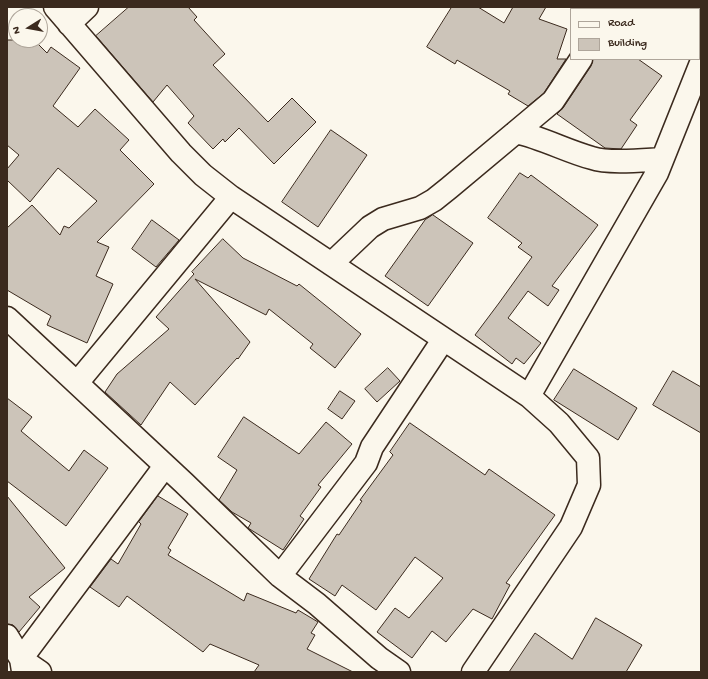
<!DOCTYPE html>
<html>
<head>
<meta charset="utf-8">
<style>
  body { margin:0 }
  #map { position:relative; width:708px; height:679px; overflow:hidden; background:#fbf7ec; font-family:"Gochi Hand",sans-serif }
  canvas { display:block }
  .frame { position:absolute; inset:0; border:8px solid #3b2a1e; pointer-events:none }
  .legend { position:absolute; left:570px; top:8px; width:130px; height:52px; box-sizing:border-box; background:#fbf7ec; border:1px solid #aea59a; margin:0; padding:5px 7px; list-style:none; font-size:12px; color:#3b2a1e }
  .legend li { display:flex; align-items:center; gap:8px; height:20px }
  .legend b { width:20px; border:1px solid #aea59a }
  .north { position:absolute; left:8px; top:8px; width:40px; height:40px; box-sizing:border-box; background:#fbf7ec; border:1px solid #aea59a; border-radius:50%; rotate:259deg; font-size:11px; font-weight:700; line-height:16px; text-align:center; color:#3b2a1e }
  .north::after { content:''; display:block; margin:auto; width:14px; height:18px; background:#3b2a1e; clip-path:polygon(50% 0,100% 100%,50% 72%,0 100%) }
</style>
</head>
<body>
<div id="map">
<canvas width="708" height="679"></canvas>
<div class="frame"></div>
<ul class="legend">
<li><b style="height:5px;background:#fbf7ec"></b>Road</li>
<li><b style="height:11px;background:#ccc4b9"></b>Building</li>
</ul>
<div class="north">N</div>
</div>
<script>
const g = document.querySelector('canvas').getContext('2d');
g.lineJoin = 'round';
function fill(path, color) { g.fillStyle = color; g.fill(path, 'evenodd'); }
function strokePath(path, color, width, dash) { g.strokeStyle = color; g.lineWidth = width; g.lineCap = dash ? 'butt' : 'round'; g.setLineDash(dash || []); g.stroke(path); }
const building = new Path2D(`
  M129,7h59l9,10 -3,3 31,34 -12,11 55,57 24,-24 24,24 -42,42 -35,-36 -14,14 -2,-3 -10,10 -25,-26 6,-7 -27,-31 -14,17 -57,-66z
  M452,7h26l26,16 9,-16h33l-7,12 28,10 -10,30h9l-22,34 -16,13 -20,-12 2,-3 -53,-31 -2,4 -28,-17z
  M7,40h27l13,13 4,-6 29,21 -27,38 25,21 17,-18 34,31 -9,10 34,34 -57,58 12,5 -13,29 17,8 -26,59 -40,-18 4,-9 -44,-26v-62l25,-23 28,30 4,-9 5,2 28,-27 -39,-33 -28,34 -23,-22v-11l12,-14 -12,-10z
  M593,59h45l24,17 -32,44 7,5 -16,24 -16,-1 -48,-34 6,-6 28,-42z
  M331,130l36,25 -49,72 -36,-25z
  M520,173l8,5 3,-3 67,50 -46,61 7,4 -11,16 -20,-15 -20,27 33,25 -17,21 -8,-6 -4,6 -37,-29 24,-32 33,-46 -14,-10 4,-4 -34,-25z
  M433,215l40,28 -45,63 -43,-30 40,-56z
  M152,220l27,20 -23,27 -24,-18z
  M223,239l20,19 54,28 2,-2 62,50 -26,34 -25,-20 3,-4 -44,-35 -3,6 -71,-36 55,63 -12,17 -1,-1 -42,47 -25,-23 -29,43 -36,-33 12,-18 52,-45 -13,-12 38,-43 -2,-2z
  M388,368l12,13 -23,21 -12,-13z
  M574,369l63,39 -19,32 -64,-40z
  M673,371l28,16v46l-48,-28z
  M340,391l15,10 -13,18 -14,-10z
  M7,398l25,19 -11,14 48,40 15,-21 24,18 -42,58 -59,-45z
  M244,417l55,37 27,-32 26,22 -34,41 3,2 -21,29 4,3 -21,31 -35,-22 3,-5 -19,-11 -13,-12 18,-30 -19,-13z
  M410,423l75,52 4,-6 66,46 -49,68 4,2 -18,34 -19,-10 -27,33 -14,-11 -20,27 -35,-26 18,-24 14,10 34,-40 -28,-21 -39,53 -34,-25 -7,11 -26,-17 28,-45 2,1 23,-34 -2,-1 33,-45 -3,-3z
  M7,496l58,72 -36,29 11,10 -21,25 -6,-7 -6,-1z
  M158,496l30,18 -20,34 3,2 -3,5 76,46 3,-8 49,20 2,-3 20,12 -7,11 4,2 -8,14 46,23h-99l5,-7 -49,-21 -7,8 -76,-56 -8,11 -29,-20 21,-28 7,5 23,-40 -2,-2z
  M596,618l46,27 -16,27h-117l26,-39 37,26z`);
const minor = new Path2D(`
  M55,7l126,146 22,22 28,22 298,199 30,27 29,35 1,27 -18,42 -98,145
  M602,9l1,-2
  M69,24l18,-17
  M516,132c27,6 50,19 76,26 17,6 52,2 70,1
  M331,264l39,-37 13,-8 37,-11 14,-8 15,-12 104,-87 28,-42
  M7,318l177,165 96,93 37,28 62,54 20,14
  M77,383l154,-186
  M529,396l128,-223 44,-110
  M280,576l86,-113 6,-16 71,-107
  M7,636l14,23 2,12
  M40,672l-19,-13 144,-193`);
fill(building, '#ccc4b9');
strokePath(building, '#3b2a1e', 1);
strokePath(minor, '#3b2a1e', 25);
strokePath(minor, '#fbf7ec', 22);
</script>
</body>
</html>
